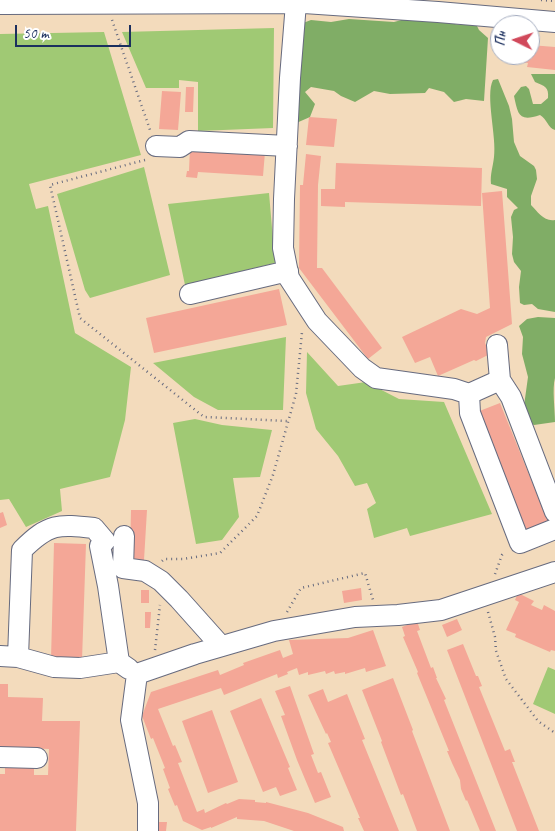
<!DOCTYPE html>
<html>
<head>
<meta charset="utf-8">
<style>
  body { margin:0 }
  #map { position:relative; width:555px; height:831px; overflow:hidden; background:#f3dbbc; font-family:Caveat,sans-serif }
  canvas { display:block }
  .north { position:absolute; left:490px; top:15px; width:50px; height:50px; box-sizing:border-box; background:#fff; border:1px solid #a4acbf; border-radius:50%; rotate:274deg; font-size:14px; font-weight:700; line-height:20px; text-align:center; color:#1b2f5e }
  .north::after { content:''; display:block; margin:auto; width:18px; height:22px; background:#d1495b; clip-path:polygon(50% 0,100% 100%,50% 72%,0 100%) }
  .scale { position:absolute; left:15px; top:25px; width:116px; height:22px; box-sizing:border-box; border:2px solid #1b2f5e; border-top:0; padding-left:6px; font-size:15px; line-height:18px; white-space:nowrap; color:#1b2f5e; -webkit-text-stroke:4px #fff; paint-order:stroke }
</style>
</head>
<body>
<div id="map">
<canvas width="555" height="831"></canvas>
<div class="north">Пн</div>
<div class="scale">50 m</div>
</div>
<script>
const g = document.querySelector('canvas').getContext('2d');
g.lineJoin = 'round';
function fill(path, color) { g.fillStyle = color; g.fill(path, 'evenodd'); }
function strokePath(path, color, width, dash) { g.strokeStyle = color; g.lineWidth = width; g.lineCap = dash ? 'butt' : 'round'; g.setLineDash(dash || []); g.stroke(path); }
const green = new Path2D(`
  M274,28l-1,100 -75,3v-49l-19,-2v8h-33l-24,-56z
  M104,32l37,123 -112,29 7,25 12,-3 27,127 56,34 -6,53 -15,57 -50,12 2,22 -36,16 -17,-28 -9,1v-466z
  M144,167l26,108 -80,23 -5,-8 -28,-96z
  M269,193l6,70 -90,22 -17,-81z
  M286,337l-3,73h-65l-24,-13 -41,-34z
  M307,352l31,34 28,-4 33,17 45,3 48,112 -82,22 -3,-8 -33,10 -7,-29 9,-6 -9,-20 -12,3 -17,-30 -22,-27 -10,-36z
  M195,419l27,6 50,5 -12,47 -27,1 6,39 -17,23 -26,4 -23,-121z
  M548,667l7,3v44l-22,-10z`);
const forest = new Path2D(`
  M409,18l53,7 13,-3 4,8 9,8 -4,63 -18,-2 -12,3 -10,-10 -15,-4 -4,5 -35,1 -16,-3 -19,11 -14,-6 -7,-5 -23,-4 -6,5 10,12 -5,13 -16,7 9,-101 8,-3 20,2 18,-3 45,3z
  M531,74h24v56c-7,-2 -8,-11 -15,-15 -21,7 -22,0 -26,-19l7,-9 5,-1 3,3 4,15h8l7,-6c1,-11 -3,-12 -13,-16z
  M498,79l11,27 3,13 2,23 6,14 14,10 2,4 1,9 -6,17v9c7,7 13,17 24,15v92l-17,-3 -6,-5 -8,1 -4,-2 -1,-16 2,-16 -7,-9 -2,-8 1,-17 -2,-20 3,-7 4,-2 -11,-11v-8l-16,-5c-1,-10 2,-17 3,-27 3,-19 -9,-62 -1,-77z
  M538,317l17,1v60c-3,11 0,31 0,44l-21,3 -6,-3 -5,-9 5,-36 -6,-23 1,-17 -4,-11 8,-7z`);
const building = new Path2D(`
  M530,45l25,2v23l-28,-3 1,-4 -8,-1 1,-7h9z
  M186,87h8l-1,25h-8z
  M162,91l19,1 -3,38 -19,-1z
  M309,117l28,2 -3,28 -28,-2z
  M190,147l75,5 -2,24 -65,-4 -1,6 -11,-1 1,-6h2z
  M306,154l15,2 -3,29 -1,83h5l60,80 -14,11 -69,-91 1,-83h3z
  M336,163l146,5 -1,38 -136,-4v5l-24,-1v-17h14z
  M502,191l10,133 -26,13 -1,6 5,11 -14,7 -2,-1 -36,16 -8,-19 -15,6 -13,-26 59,-28 16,5 13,-6 -8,-115z
  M279,289l8,36 -133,28 -8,-35z
  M500,403l49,121 -24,9 -48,-121z
  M131,510h16l-3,50h-14z
  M3,512l4,13 -7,3v-15z
  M54,543l32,1 -4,116 -31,-1z
  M361,588l1,12 -18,3 -2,-12z
  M141,590h8v13h-8z
  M518,593l16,8 -3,4 11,5 2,-5 11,6v40l-4,-1 -1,2 -35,-15 1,-3 -10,-4 13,-28 -4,-2z
  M145,612h6l-1,16h-5z
  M457,619l5,11 -15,7 -5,-12z
  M417,621l3,9 -3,1 14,37 2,-1 4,11h-1l10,21 -2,1 52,131h-16l-13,-31 -1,1 -5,-12 -1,-9 -8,-17 -5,-12h2l-32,-78 1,-1 -15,-35 2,-1 -3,-9z
  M373,630l13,36 -20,6 -1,-4 -20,6v-2l-10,2 -1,-3 -8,3 -1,-3 -17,4v-3l-9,3 -2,-7 -10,4 1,2 -10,4 -1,-4 -53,21 -3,-7 -63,21 15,37 2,-1 7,17 -4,1 19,49 7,-3 1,4 21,-10 1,1 12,-5 16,1v2l11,1v-1l42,11 35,14 1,4h-50l-30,-10 -27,-2v-2l-26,11v-1l-9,3 -19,-9 -6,-16 -2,1 -7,-17 2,-1 -7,-19 2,-1 -12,-30 -2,1 -9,-23 9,-24 67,-22 2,5 24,-10 -1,-2 37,-13 3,8 10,-4 -4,-14 59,-2z
  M463,644l13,32h2l4,10 -3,1 26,64 5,-2 5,13h-3l27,69h-22l-70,-181z
  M393,678l20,52 -1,1 38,100h-33l-14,-37 -2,1 -20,-53 1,-1 -20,-51z
  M0,684h8v13l35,1 -1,23h38l-4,110h-76v-57h5v-9l29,2v8h14l1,-26 -49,-2z
  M290,686l24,68 -3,1 7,18 3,-1 10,25 -16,6 -18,-43 -16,-44 4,-1 -10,-24z
  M323,689l5,13 19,-8 18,45 -3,1 37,91h-35l-6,-13h2l-32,-75 3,-1 -4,-9 -1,1 -18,-39z
  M261,698l29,69 -2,1 9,22 -17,6 -4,-9 -13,5 -33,-81z
  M212,710l26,72 -30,11 -26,-72z
  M155,822h12l-1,9h-11z`);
const path = new Path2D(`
  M541,0l14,1
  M112,20l38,110
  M145,160l-95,25 30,133 124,99 84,4
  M162,561l2,-2h19l37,-6 37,-37 16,-41 23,-81 6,-62
  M495,574l7,-19 3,-3
  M287,612l14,-24 64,-15 8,27
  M488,612l7,25 1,14 10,28 32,42 17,12
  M155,650l5,-45`);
const minor = new Path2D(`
  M296,3l-6,75 -6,121 -1,49 6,30 28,43 45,47 14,10 78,11 15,5 31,-14 -3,-35
  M0,4l304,-1 134,9 117,10
  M156,146l24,1 9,-6 98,5
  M190,294l98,-23
  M500,380l11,17 44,115
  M469,394l1,19 50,130 35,-14
  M124,536l-1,32 22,3 16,10 18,18 42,47
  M0,656l18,1 36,10 26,1 39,-6 10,7
  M18,657l4,-107c27,-27 36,-26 72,-22l11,13 -5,5 8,40 11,76
  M0,757l37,1
  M148,831v-28l-17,-83 6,-46 58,-20 79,-23 81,-14 43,-2 43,-5 114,-38`);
fill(green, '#a0c974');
fill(forest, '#80ad66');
fill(building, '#f4a797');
strokePath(minor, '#676b7f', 22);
strokePath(path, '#676b7f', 2.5, [1, 4]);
strokePath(minor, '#fff', 20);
</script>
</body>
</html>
